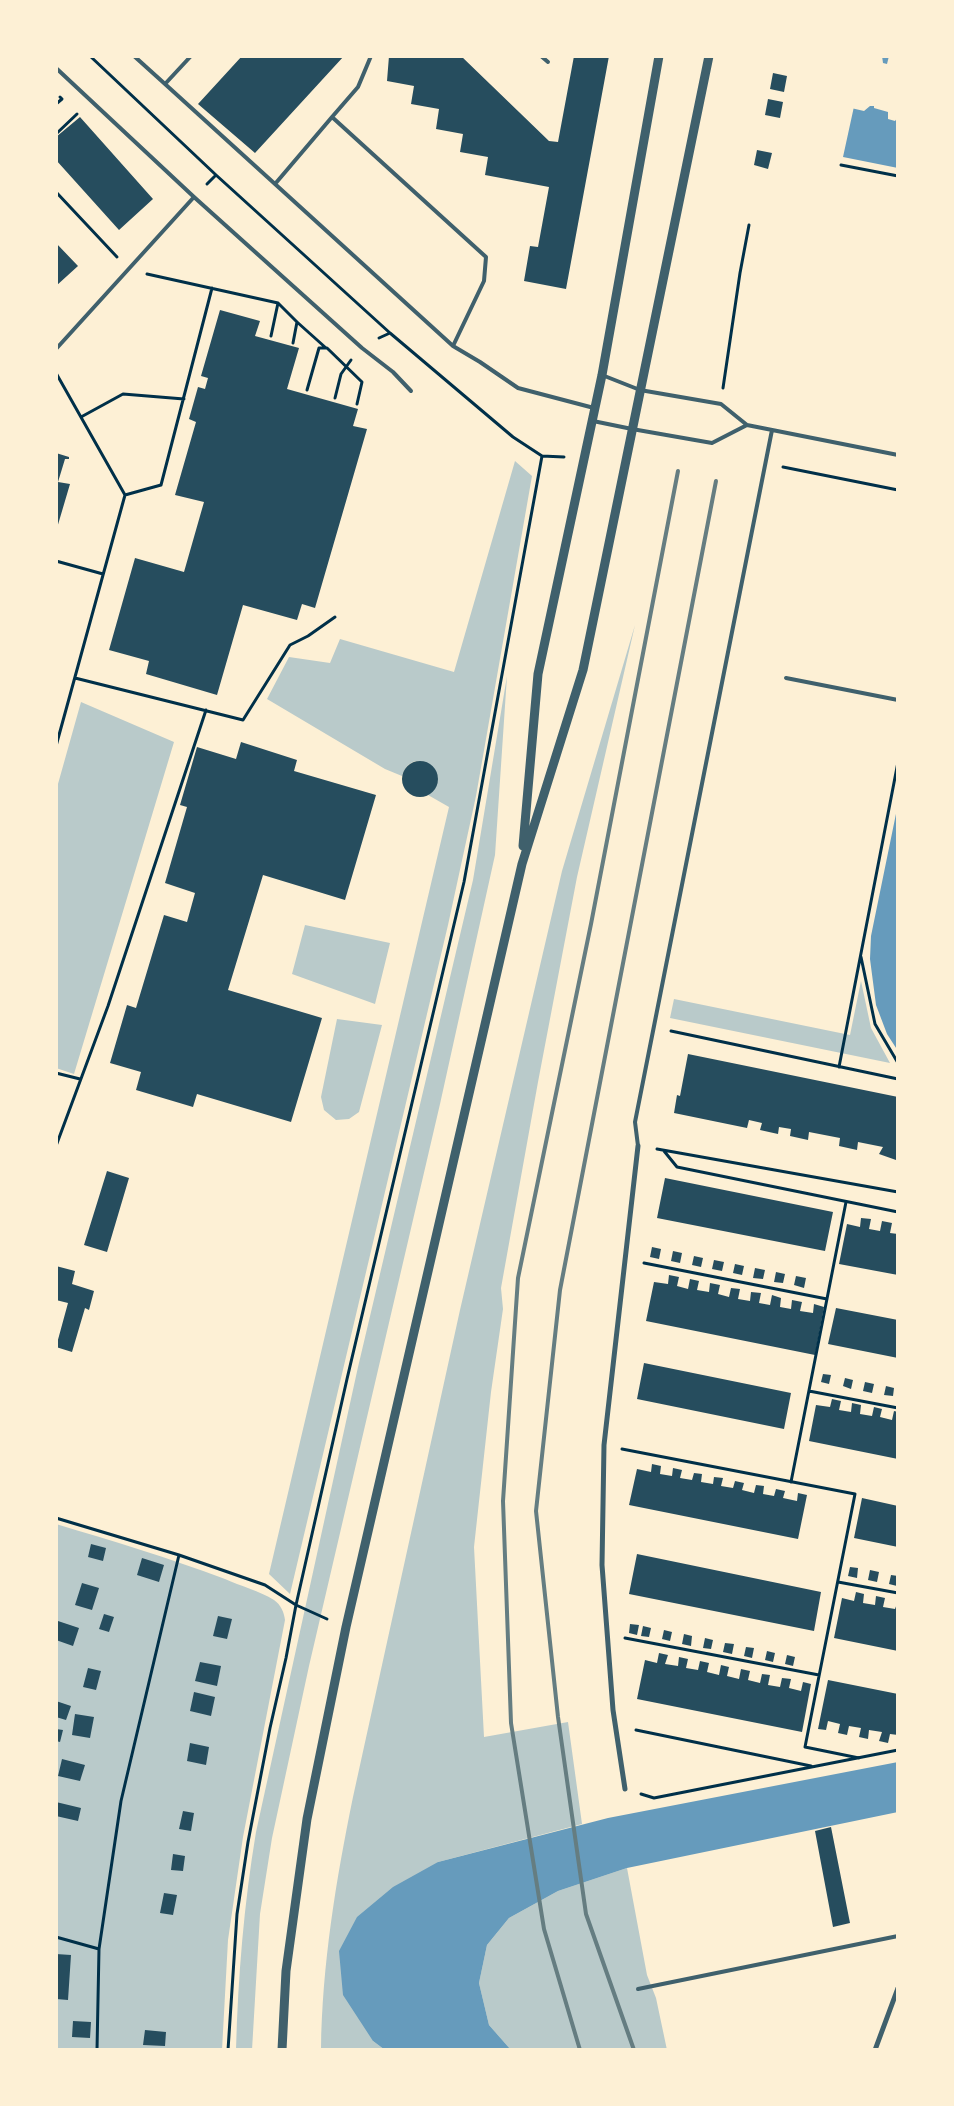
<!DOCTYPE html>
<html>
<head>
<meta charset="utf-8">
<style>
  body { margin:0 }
  #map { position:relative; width:954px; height:2106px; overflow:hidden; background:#fdf0d5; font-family:Figtree,sans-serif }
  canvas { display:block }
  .frame { position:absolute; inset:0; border:58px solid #fdf0d5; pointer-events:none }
</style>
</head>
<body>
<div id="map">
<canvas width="954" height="2106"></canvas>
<div class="frame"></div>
</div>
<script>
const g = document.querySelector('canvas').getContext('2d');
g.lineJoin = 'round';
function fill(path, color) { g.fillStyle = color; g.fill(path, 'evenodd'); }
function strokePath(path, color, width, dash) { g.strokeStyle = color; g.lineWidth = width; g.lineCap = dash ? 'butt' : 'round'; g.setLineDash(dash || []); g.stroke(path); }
const green = new Path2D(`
  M515,461l17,15 -56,320 -28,129 -158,669 -21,-20 180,-767 -21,-12c29,-21 -16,-53 -26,-19l-17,-7 -118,-70 22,-42 41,6 10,-24 114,33z
  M635,625l-58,252 -39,205 -37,206 2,21 -12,83 -17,155 10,190 84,-15 14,102 -144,38 -65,179 12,9h-64c1,-85 15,-170 32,-253l107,-487 102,-439z
  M507,676l-12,179 -55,249 -131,562 -37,172 -12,76 -8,136h-16c2,-74 8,-146 20,-218l102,-465 115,-487z
  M81,702l93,40 -100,332 -18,-6v-277z
  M305,925l85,18 -15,61 -83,-30z
  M861,981l10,47 19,35 -220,-45 4,-19 176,36z
  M337,1019l45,6 -23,87 -10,7 -13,1 -12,-10 -3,-13z
  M56,1524c57,17 113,34 169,55 15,7 35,12 49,21 7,5 10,12 11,20l-42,217 -15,103 -6,110h-166z
  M627,1868l20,107 9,23 11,52h-156l-22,-25 -10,-42 8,-38 22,-27 49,-27z`);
const water = new Path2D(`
  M865,56h33v112l-55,-11z
  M898,804v247l-11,-17 -11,-29 -6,-46 1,-23z
  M898,1762v50l-271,56 -69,23 -49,27 -22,27 -8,38 10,42 22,25h-126l-12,-9 -30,-46 -4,-44 18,-34 36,-30 45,-25 170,-44z`);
const pier = new Path2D(`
  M863,56h19l1,7 4,1 2,-8h9v61l-3,4 -7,-2v-7l-14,-4v-2h-4l-6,5 -13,-3z`);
const building = new Path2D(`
  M242,56h102l-89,97 -57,-49z
  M389,56h72l88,85 9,1 16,-86h35l-43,233 -42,-8 6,-35 8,1 11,-60 -64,-12 3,-18 -28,-5 3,-18 -27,-5 3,-20 -28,-5 3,-18 -27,-5z
  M773,73l14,3 -3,16 -14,-3z
  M768,99l15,3 -3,16 -15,-3z
  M80,117l73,82 -34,31 -63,-70v-23z
  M757,150l15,3 -4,16 -14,-4z
  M56,243l22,23 -22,20z
  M220,310l40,11 -5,15 44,12 -12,41 71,20 -5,17 14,3 -52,179 -13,-4 -5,16 -54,-15 -26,90 -71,-21 3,-13 -40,-11 26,-92 49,14 20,-70 -29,-7 21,-73 -7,-3 9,-32 7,2 3,-11 -7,-2z
  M56,453l13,4v2h-4l-7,23 12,2 -13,44z
  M241,742l56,18 -3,11 82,24 -31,105 -82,-25 -35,115 94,28 -31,104 -94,-28 -4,13 -57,-17 5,-18 -31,-9 17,-58 9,3 28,-93 23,7 8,-29 -30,-10 22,-76 -7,-2 17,-58 39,12z
  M402 779a18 18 0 1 1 36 0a18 18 0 1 1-36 0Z
  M688,1054l210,43v58l-2,5 -17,-6 4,-7 -25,-5 -1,8 -18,-4 1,-8 -31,-6 -1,8 -18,-4 1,-7 -12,-2 -1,7 -18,-4 2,-7 -13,-3 -2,8 -73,-15 3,-18 3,1z
  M107,1171l22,7 -22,74 -23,-7z
  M665,1178l168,34 -8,39 -168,-33z
  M861,1218l10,1 -2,10 11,2 2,-10 10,2 -2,10 8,1v41l-59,-11 8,-40 13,3z
  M652,1247l9,2 -2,10 -9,-2z
  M673,1251l9,2 -2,10 -9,-2z
  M694,1256l9,2 -2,9 -9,-2z
  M714,1260l10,2 -2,9 -10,-2z
  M735,1264l9,2 -2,9 -9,-2z
  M56,1266l19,5 -3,13 22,7 -5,19 -4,-2 -13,44 -16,-5 12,-44 -12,-3z
  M755,1268l10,2 -2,9 -10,-1z
  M776,1272l9,2 -2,9 -9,-1z
  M669,1275l10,2 -2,9 11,3 2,-10 9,2 -2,9 12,2 1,-9 10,2 -2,9 11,3 2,-9 9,1 -2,10 12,2 1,-9 10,1 -2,10 11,2 2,-10 9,3 -1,9 11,2 1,-9 10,2 -2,9 13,2 1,-9 10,3 -9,48 -169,-34 8,-39 14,2z
  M796,1276l10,2 -2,10 -10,-3z
  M836,1308l62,12v38l-70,-14z
  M644,1363l147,30 -7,36 -147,-30z
  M823,1374l8,1 -2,9 -8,-2z
  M845,1378l8,2 -2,9 -8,-3z
  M865,1382l9,2 -2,9 -9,-2z
  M886,1386l8,2 -1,8 -9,-1z
  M832,1399l9,2 -2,9 12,2 1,-9 9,2 -1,9 12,2 2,-9 8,2 -2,8 12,3 2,-9 4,1v47l-89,-18 7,-36 14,2z
  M652,1464l9,2 -1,8 12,2 1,-8 9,2 -2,8 12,2 2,-7 8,1 -1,8 12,2 1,-7 9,1 -2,8 12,2 2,-7 9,2 -2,7 12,3 2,-8 8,1 -1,8 11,2 2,-7 9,2 -2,7 14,3 1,-8 9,2 -9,44 -169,-34 8,-36 14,3z
  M862,1498l36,8v41l-44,-9z
  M91,1544l15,4 -3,13 -15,-4z
  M637,1554l184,38 -7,39 -185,-37z
  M142,1558l22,7 -5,17 -22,-7z
  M850,1567l8,1 -1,10 -9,-2z
  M870,1570l9,2 -2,10 -9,-2z
  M891,1575l7,1 -1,10 -8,-2z
  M82,1583l17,5 -7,22 -17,-5z
  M856,1592l8,2 -1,9 12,2 1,-9 9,2 -2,9 12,2 3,-8v50l-64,-13 8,-40 12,3z
  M104,1614l10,3 -5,15 -10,-3z
  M218,1616l14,3 -5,20 -14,-3z
  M58,1621l21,7 -6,18 -17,-6z
  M630,1624l9,1 -2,10 -8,-2z
  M643,1626l8,2 -2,9 -8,-1z
  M664,1630l8,2 -2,9 -8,-2z
  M684,1634l8,2 -1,10 -9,-2z
  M705,1638l8,2 -2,9 -8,-1z
  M725,1643l9,1 -2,10 -9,-2z
  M746,1647l8,1 -2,10 -8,-2z
  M767,1651l8,2 -2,9 -8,-2z
  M659,1653l9,2 -3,9 13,2 1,-9 9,2 -2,9 12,2 2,-9 9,2 -2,9 12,3 2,-10 8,2 -2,9 12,3 2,-10 9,2 -2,9 12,3 2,-9 8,1 -2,10 12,2 2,-9 9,1 -2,9 12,3 2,-9 8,2 -9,48 -165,-33 8,-39 12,3z
  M787,1655l8,2 -2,9 -8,-2z
  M200,1662l21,4 -4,20 -22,-5z
  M88,1668l13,3 -5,19 -13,-3z
  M828,1680l70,14v41l-8,-1 -2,9 -9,-2 3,-9 -13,-2 -1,9 -9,-2 2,-9 -12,-2 -2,9 -9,-2 2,-9 -12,-3 -2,9 -8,-1z
  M194,1692l21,5 -4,19 -21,-5z
  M56,1701l15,5 -5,14 -10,-3z
  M75,1714l19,3 -4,21 -18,-3z
  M56,1729l7,1 -3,12 -4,-1z
  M190,1743l19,4 -3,18 -19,-4z
  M62,1759l23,6 -5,16 -22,-5z
  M56,1802l25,6 -3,13 -22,-5z
  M183,1811l11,2 -3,18 -12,-2z
  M831,1827l19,96 -17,4 -18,-96z
  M173,1854l12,2 -2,15 -12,-1z
  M164,1893l13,2 -4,20 -13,-2z
  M56,1954l15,1 -3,45 -12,-1z
  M73,2021l18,1 -1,16 -18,-1z
  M145,2030l21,2 -1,14 -22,-1z`);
const path = new Path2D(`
  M90,56l126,119 174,158 123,104 29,19 22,1
  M56,104l6,-5 -2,-2
  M56,134l21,-20
  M841,165l57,11
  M207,184l9,-9
  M56,192l61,65
  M147,274l131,29
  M271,336l7,-33 19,19
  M379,338l11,-5
  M293,343l4,-21 29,26
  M56,373l69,122 -69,251
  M723,388l17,-115 9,-48
  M307,390l12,-42h8l35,34 -5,22
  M335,398l6,-24 10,-14
  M81,417l42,-23 61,5
  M783,467l115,23
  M125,495l36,-10 51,-197
  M56,561l47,13
  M75,678l168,42 47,-75 18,-9 27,-19
  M861,957l14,67 23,39
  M671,1031l227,48
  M839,1067l59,-305
  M56,1073l24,6
  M56,1146l52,-140 98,-296
  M657,1149l241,43
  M664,1151l13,16 221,45
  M644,1263l183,36
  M809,1391l89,17
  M622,1449l233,45 -50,253 54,11
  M791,1482l55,-280
  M56,1518l123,37 86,30 31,20 31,14
  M838,1582l60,11
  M625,1638l194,37
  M636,1730l175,36
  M641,1794l13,4 244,-48
  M56,1937l43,12
  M97,2050l2,-101 22,-148 58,-246
  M228,2050l9,-136 11,-72 22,-114 16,-70 10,-53 51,-226 117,-497 78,-426`);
const service = new Path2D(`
  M134,56l31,28 26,-28
  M541,56l7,6
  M56,68l138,129 168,151 31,24 18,19
  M165,84l110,100
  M332,117l26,-30 13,-31
  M453,346l31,-65 2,-24 -154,-140 -57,67 178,162 27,16 38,26 76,20
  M56,349l138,-152
  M602,375l38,15 81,14 26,21 151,30
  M593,421l39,8 80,14 35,-18
  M786,678l112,22
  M638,1146l-3,-24 137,-692
  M638,1989l260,-53`);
const minor = new Path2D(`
  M625,1789l-12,-79 -11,-145 2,-120 34,-299
  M875,2050l23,-62`);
const tertiary = new Path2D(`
  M523,846l15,-172 64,-299 57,-319
  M282,2050l4,-79 21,-152 39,-192 176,-763 61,-194 126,-614`);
const rail = new Path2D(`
  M580,2050l-36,-121 -33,-206 -8,-222 15,-223 73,-354 87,-453
  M634,2050l-48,-136 -28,-197 -22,-206 24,-221 156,-809`);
fill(green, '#b9caca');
fill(water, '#669bbc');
fill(pier, '#fdf0d5');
fill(building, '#264d5e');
strokePath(path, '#003049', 3);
strokePath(service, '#3f606c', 4);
strokePath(minor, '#3f606c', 5);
strokePath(tertiary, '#3f606c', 9);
strokePath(rail, '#657d81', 4);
</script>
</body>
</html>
